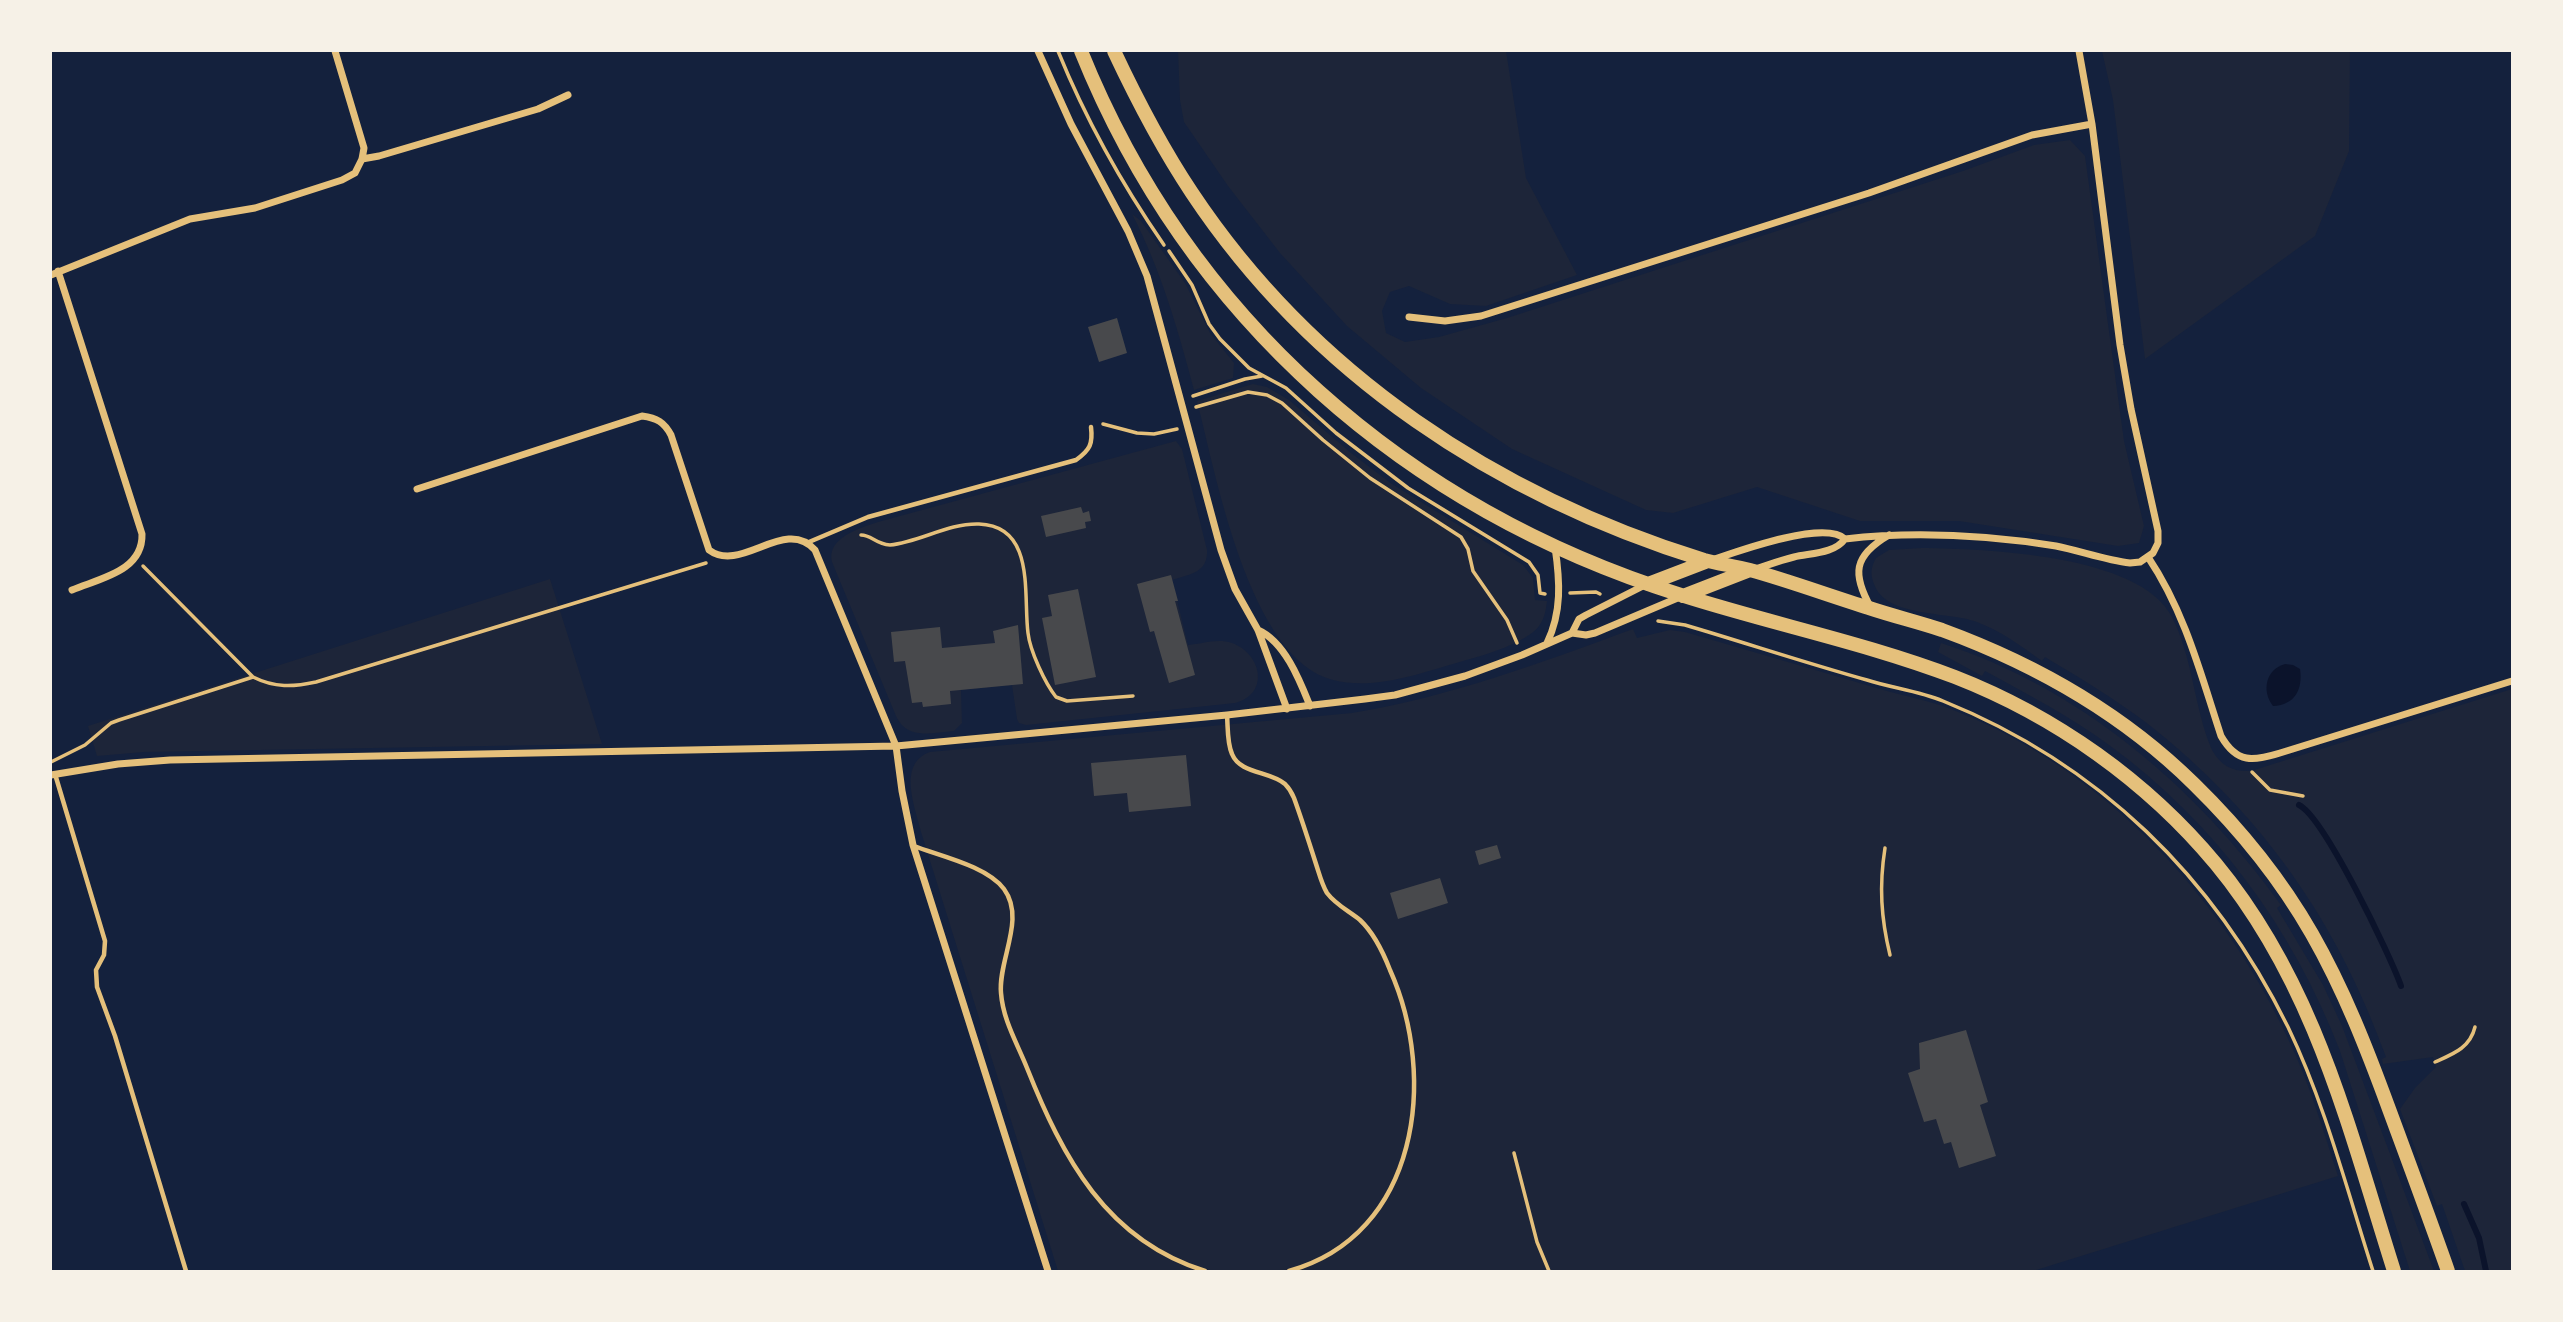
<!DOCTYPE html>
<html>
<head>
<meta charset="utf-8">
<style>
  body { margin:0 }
  #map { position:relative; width:2563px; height:1322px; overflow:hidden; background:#14213d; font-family:Jost,sans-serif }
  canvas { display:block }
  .frame { position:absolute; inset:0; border:52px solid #f6f1e7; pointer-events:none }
</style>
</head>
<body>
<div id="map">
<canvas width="2563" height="1322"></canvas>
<div class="frame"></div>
</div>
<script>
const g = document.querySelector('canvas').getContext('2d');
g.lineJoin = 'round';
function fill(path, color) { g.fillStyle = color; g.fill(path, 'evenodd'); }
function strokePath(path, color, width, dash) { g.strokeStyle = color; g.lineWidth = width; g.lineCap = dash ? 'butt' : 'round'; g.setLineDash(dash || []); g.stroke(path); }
const green = new Path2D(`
  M1178,51h328l20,127 51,97 -91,31 -36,-2 -41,-18 -19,6 -8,19 4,22 19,9 34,-5 68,-19 456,-147 71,-26 36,-5 15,16 39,285 20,85 -5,17 -21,3 -159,-25h-99l-103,-34 -84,26 -27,-3 -134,-61 -91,-61 -74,-62 -67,-73 -52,-67 -44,-64 -4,-22z
  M2102,51h248l-1,100 -34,85 -170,123 -32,-259z
  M1132,214l9,7 44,62 25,50 24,30 -1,15 -39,12c-16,-60 -33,-120 -62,-176z
  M1253,384l14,3 22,13 62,53 41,31 131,81 10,13 2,22 12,1c-1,8 -2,17 -8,25 -13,17 -54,29 -76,35 -39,11 -88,30 -130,19 -84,-21 -117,-205 -136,-279z
  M1176,441l6,8 25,101c1,23 -17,24 -35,30l16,65c14,-1 29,-7 44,-2 30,11 38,51 3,60l-209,22 -7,-2 -2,-4 -5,-34 -51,5 1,33 -8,8c-23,2 -47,9 -58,-15l-64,-154c-6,-24 28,-34 46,-40z
  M1922,548c63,1 218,6 250,69 21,41 22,91 40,133 9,16 21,22 39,21l261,-82v582h-47l-23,-67 -5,2 -37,-97 15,-21 21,-21 -3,-10 -50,7 -1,-5 4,-2c-49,-136 -124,-243 -238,-333 -33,-25 -68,-46 -103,-67l-3,4c-21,-15 -41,-30 -65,-39 -29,-11 -91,-4 -103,-38 -4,-10 -3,-17 2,-26l13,-8z
  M550,579l52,165 -458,8 -47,4 -9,-30z
  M1633,629l4,9 33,-8 15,2c63,18 126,37 188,55 22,7 45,11 67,18 162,59 288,195 356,351 17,39 29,80 42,120l-305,95h-975l-136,-436c-6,-26 -26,-71 8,-83l422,-39c97,-16 189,-50 281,-84z
  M1941,643c140,45 255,144 340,262l-4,3 46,77 19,41 92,245h-24l-70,-220c-47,-122 -125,-229 -231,-306 -39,-29 -82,-51 -124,-74l-3,5 -44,-24z`);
const water = new Path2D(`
  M2285,664l8,1 7,4c3,20 -5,36 -27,37 -12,-15 -7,-37 12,-42z`);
const stream = new Path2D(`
  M2299,805c25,12 91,150 102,181
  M2464,1204l15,34 7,33`);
const building = new Path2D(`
  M1117,318l10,35 -28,9 -11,-35z
  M1081,507l2,6 6,-2 2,10 -6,1 1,6 -40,9 -5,-21z
  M1171,575l7,26h-3l20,74 -26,8 -15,-52 -4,1 -13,-48z
  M1078,589l18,88 -41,8 -13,-67 10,-2 -4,-21z
  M1018,625l5,59 -73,7 1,13 -28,3 -1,-5 -10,1 -7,-42 -11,1 -3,-30 49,-5 2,21 53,-5 -2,-12z
  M1186,755l5,51 -62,6 -2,-19 -33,3 -3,-33z
  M1497,845l4,13 -22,7 -4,-14z
  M1440,878l8,25 -50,16 -8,-26z
  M1966,1030l22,72 -8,3 16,51 -37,12 -8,-26 -7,2 -8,-25 -12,3 -16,-49 12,-4 -1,-26z`);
const path = new Path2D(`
  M1058,51c28,69 63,132 106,194
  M1169,251l23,34 17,39 11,15 29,29 37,20 50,45 72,55 121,74 9,13 2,18 5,1
  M1193,396l52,-17 17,-3
  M1196,407l52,-15 19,3 15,8 41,37 47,38 91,59 7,12 5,22 34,49 10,23
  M1103,424l34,9 17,1 23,-5
  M861,535c11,0 14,9 29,10 30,-3 58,-22 89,-21 57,2 44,71 49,109 2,18 17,50 28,64l11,4 66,-5
  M143,566l110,111c22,11 40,10 63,5l390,-119
  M1570,593l26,-1 4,2
  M1658,621l27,4c61,18 121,38 182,55 25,8 52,11 76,21 156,63 271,176 345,326 37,77 59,163 85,244
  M51,762l34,-17 26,-22 8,-3 134,-43
  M2252,772l18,18 33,6
  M1885,848c-6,38 -4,70 5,107
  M2435,1062c18,-8 35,-14 40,-35
  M1514,1153l23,89 12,29`);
const service = new Path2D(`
  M809,542l59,-25 208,-57c14,-10 17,-16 15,-33
  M1227,715c1,13 0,28 5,39 8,20 38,17 53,30 4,4 7,9 9,14 8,22 15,44 22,66 3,9 6,21 11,29 9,12 22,18 33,27 14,13 23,32 30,50 48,107 29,265 -101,301
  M55,774l50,167 -1,14 -8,15 1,17 18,49 71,235
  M914,846c26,10 73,20 90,43 22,30 -6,71 -3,104 2,27 16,50 26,75 36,90 79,172 178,203`);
const minor = new Path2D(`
  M1038,51l33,73 57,107 19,45 74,274 14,39 23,41 29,79
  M362,159l17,-3 159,-47 30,-14
  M58,271l84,263c1,37 -41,44 -70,56
  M51,275l139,-56 65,-11 87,-28 13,-7 7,-14 2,-11 -29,-97
  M1409,317l36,4 36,-5 388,-123 163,-58 60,-11
  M417,489l225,-73c15,2 22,6 29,19l38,115c32,24 76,-34 106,0l81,196 6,45 11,54 135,426
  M2148,557c37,55 53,118 73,179 16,28 32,25 59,17l232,-72
  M1715,559c26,-9 110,-39 130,-20
  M1756,569c12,-4 25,-9 38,-12 16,-4 40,-3 51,-18 70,-8 141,-4 211,7 25,5 49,14 74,17l10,-1 13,-9 5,-10v-12l-27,-122 -11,-64 -28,-221 -13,-73
  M1871,608c-19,-34 -18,-52 18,-73
  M1258,630c27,12 42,51 52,76
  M1572,633l7,-14 7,-4 59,-30
  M1547,643c15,-31 13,-62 8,-96
  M51,775l67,-11 52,-4 726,-14 331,-31 138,-16 30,-4 70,-19 57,-21 50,-22 14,2 9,-2 85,-36`);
const primary = new Path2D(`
  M1081,51c108,268 326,458 600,544 91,29 185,48 274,82 100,39 192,104 261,187 99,120 132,262 178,407
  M1114,51c23,49 48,97 78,142 121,182 305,303 512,367 15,4 31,6 46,10 40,11 80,26 119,38 24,8 49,14 73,22 93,34 182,85 252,154 46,45 86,94 118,150 32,56 55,115 77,175 20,54 40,108 59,162
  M1648,584l60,-23
  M1683,596l67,-26`);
fill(green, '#1d2539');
fill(water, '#0b132b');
strokePath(stream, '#0b132b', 6);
fill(building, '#48494c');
strokePath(path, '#e5c07b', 3.5);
strokePath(service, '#e5c07b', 4.5);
strokePath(minor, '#e5c07b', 7);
strokePath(primary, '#e5c07b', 14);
</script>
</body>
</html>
